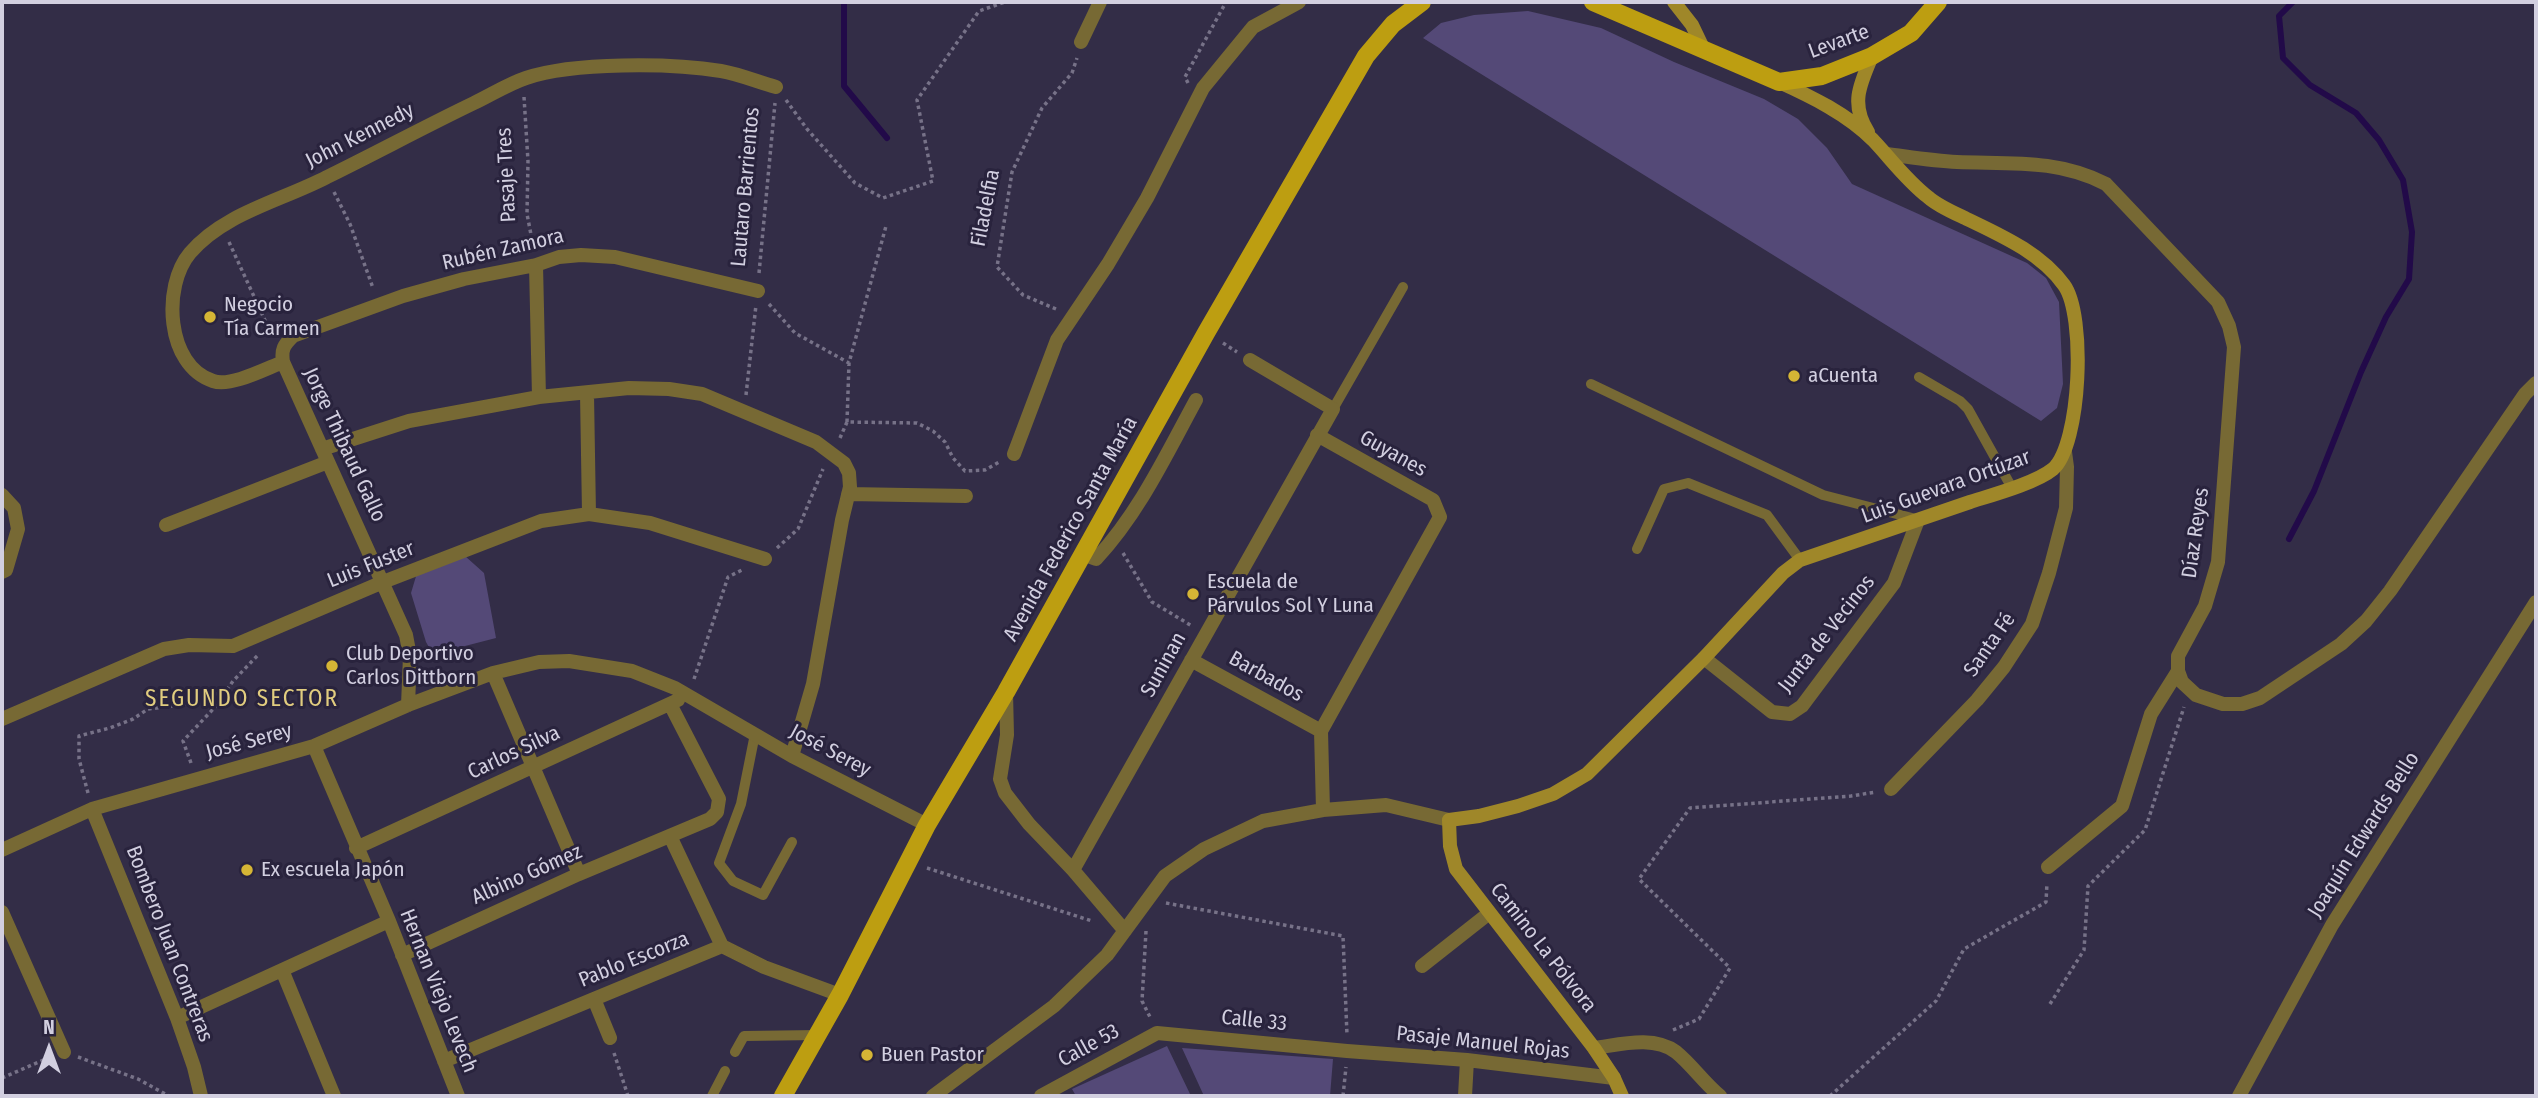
<!DOCTYPE html>
<html>
<head>
<meta charset="utf-8">
<style>
  body { margin:0 }
  #map { position:relative; width:2538px; height:1098px; overflow:hidden; background:#332d47; font-family:"Fira Sans Condensed",sans-serif }
  canvas { display:block }
  .frame { position:absolute; inset:0; border:4px solid #d2cfe0; pointer-events:none }
  .north { position:absolute; left:14px; top:1014px; width:70px; height:70px; -webkit-text-stroke:5px #29233d; paint-order:stroke; rotate:0deg; font-size:19px; font-weight:700; line-height:28px; text-align:center; color:#d2cfe0 }
  .north::after { content:''; display:block; margin:auto; width:24px; height:32px; background:#d2cfe0; clip-path:polygon(50% 0,100% 100%,50% 72%,0 100%) }
</style>
</head>
<body>
<div id="map">
<canvas width="2538" height="1098"></canvas>
<div class="frame"></div>
<div class="north">N</div>
</div>
<script>
const g = document.querySelector('canvas').getContext('2d');
g.lineJoin = 'round';
function fill(path, color) { g.fillStyle = color; g.fill(path, 'evenodd'); }
function strokePath(path, color, width, dash) { g.strokeStyle = color; g.lineWidth = width; g.lineCap = dash ? 'butt' : 'round'; g.setLineDash(dash || []); g.stroke(path); }
function label(font, color, halo, rows, align = 'center') {
  g.font = font + ' "Fira Sans Condensed",sans-serif'; g.lineWidth = 6; g.setLineDash([]); g.textBaseline = 'middle'; g.strokeStyle = halo; g.fillStyle = color; for (const [text, x, y, turn = 0] of rows) {
    g.save(); g.translate(x, y); g.rotate((+turn || 0) * Math.PI / 180); g.textAlign = isNaN(turn) ? turn : align; if (halo) g.strokeText(text, 0, 0); g.fillText(text, 0, 0); g.restore();
  }
}
const green = new Path2D(`
  M1528,11l73,17 73,34 90,37 34,20 29,29 25,36 175,79 19,15 13,24 4,82 -6,24 -16,13 -618,-383 18,-15 33,-8z
  M465,556l19,17 12,65 -31,8 -30,12 -9,-16 -15,-49 6,-20z
  M1167,1046l24,50h-115l-4,-7z
  M1182,1048l151,11 -3,37h-126z`);
const stream = new Path2D(`
  M844,2v84l43,52
  M2289,539l25,-48 47,-119 25,-55 23,-38 3,-47 -9,-52 -24,-40 -23,-27 -46,-28 -27,-27 -4,-42 14,-14`);
const path = new Path2D(`
  M1188,83l-3,-6 41,-75
  M524,97l4,64 -1,53 7,36
  M786,100l21,29 48,54 28,15 50,-17 -16,-81 62,-89 26,-9
  M334,192l16,32 23,64
  M229,242l39,85 5,5
  M759,273l16,-170
  M769,304l26,29 54,30 37,-137
  M1056,309l-33,-14 -26,-28 15,-95 30,-64 30,-35 5,-15
  M1223,343l14,9
  M746,395l10,-90
  M847,422l2,-59
  M840,438l7,-16 70,1 16,8 12,11 8,16 12,13 20,-1 16,-9
  M777,548l21,-19 25,-60
  M1123,553l29,49 40,24
  M694,679l34,-102 16,-8
  M191,763l-8,-22 34,-36 16,-24 26,-27
  M88,793l-9,-34v-23l31,-8 23,-9 15,-10 34,-4 30,-11 13,-1
  M927,868l165,53
  M1166,903l177,33 4,99
  M1146,931l-4,70 9,18
  M2050,1004l34,-54 4,-64 57,-56 39,-123
  M1673,1030l26,-11 31,-51 -91,-89 51,-71 161,-12 25,-4
  M614,1053l14,43
  M78,1057l60,22 31,17
  M2,1078l46,-20
  M1343,1096l3,-29
  M1830,1096l106,-95 28,-52 82,-47 1,-19`);
const lane = new Path2D(`
  M1919,377l41,24 8,8 44,79
  M1591,384l232,111 93,24
  M1333,409l70,-122
  M1637,549l27,-60 24,-6 79,32 33,45
  M755,734l-14,70 -22,59 14,18 30,14 29,-53
  M735,1052l9,-16 74,-1
  M712,1096l13,-25`);
const street = new Path2D(`
  M1081,42l19,-40
  M1887,154c23,3 46,7 70,8 53,2 101,-3 149,22l112,118 11,24 5,21 -16,215 -13,44 -27,50v15l4,11 14,13 27,9h19l18,-6 81,-54 25,-23 24,-30 135,-197 11,-11
  M536,265l3,132
  M283,362c-18,7 -52,25 -70,19 -47,-15 -51,-95 -23,-128 34,-40 91,-52 137,-76 49,-24 97,-50 147,-74 17,-8 34,-19 52,-25 47,-16 145,-15 195,-7 18,3 37,11 55,16
  M587,394l2,120
  M1317,435l116,65 7,17 -119,214 2,79
  M322,449l87,-28 130,-24 90,-9 40,1 33,5 114,48 28,21 5,10 1,14 -8,33 -29,164 -21,72
  M1014,454l43,-114 51,-76 39,-66 56,-110 50,-61 46,-25
  M848,494l118,2
  M2,495l12,13 4,21 -12,41 -4,2
  M166,525l162,-63
  M1082,554l14,5c43,-46 70,-104 100,-159
  M1704,658l68,54 18,2 12,-8 92,-123 24,-63
  M1191,660l130,71
  M493,673l86,201
  M1006,692l1,43 -7,44 5,14 24,31 44,46 52,61
  M408,705l2,-49 -4,-21 -123,-273c-2,-13 1,-17 10,-26l110,-40 61,-17 72,-14 23,-8 22,-2 34,2 143,34
  M2,719l162,-70 25,-4 44,1 150,-64 158,-61 48,-7 61,9 115,36
  M314,746l75,175 69,175
  M1891,789l86,-89 27,-33 28,-43 17,-51 17,-65 1,-41 -2,-15
  M92,809l85,209 17,49 7,29
  M670,836l52,110
  M356,848l322,-148
  M2,850l90,-41 222,-63 94,-41 85,-32 46,-11 30,-1 63,10 43,17 117,68 135,69
  M2048,867l74,-61 29,-92 27,-43
  M1073,870l260,-461 -83,-49
  M2,912l62,140
  M402,955l177,-81 131,-55 7,-7 2,-13 -49,-95
  M1422,966l66,-52
  M282,970l52,126
  M594,999l16,39
  M177,1018l212,-97
  M1594,1048c25,-3 59,-13 82,4 16,13 28,31 44,44
  M444,1061l278,-115 42,21 76,28
  M933,1096l121,-90 53,-51 58,-79 39,-27 59,-28 60,-11 63,-5 63,15
  M1041,1096l116,-63 190,18 120,9 147,18
  M1465,1096l2,-36
  M2239,1096l93,-171 204,-323`);
const secondary = new Path2D(`
  M1674,2l18,23 11,23
  M1868,132c-18,-28 -8,-48 4,-76
  M1622,1096l-8,-18 -20,-30 -138,-179 -6,-23 -1,-26 30,-4 39,-10 35,-12 34,-20 117,-116 79,-85 17,-13c56,-19 113,-38 170,-58 22,-7 66,-19 83,-33 28,-25 33,-154 11,-184 -24,-33 -64,-50 -99,-67 -13,-6 -27,-12 -37,-21 -21,-16 -37,-38 -55,-57 -26,-26 -61,-43 -94,-58`);
const primary = new Path2D(`
  M1593,2l186,80 43,-6 50,-20 39,-23 27,-31
  M783,1096l57,-101 87,-170 79,-133 200,-359 160,-277 27,-32 29,-22`);
const markers = [
  [210,317,7,"#d5b535"],
  [1794,376,7,"#d5b535"],
  [1193,594,7,"#d5b535"],
  [332,666,7,"#d5b535"],
  [247,870,7,"#d5b535"],
  [867,1055,7,"#d5b535"]
];
const streetNames = [
  ["Levarte",1839,42,-20],
  ["John Kennedy",360,136,-27],
  ["Pasaje Tres",507,175,-93],
  ["Lautaro Barrientos",746,187,-85],
  ["Filadelfia",986,208,-79],
  ["Rubén Zamora",503,250,-13],
  ["Jorge Thibaud Gallo",344,445,65],
  ["Guyanes",1393,454,29],
  ["Luis Guevara Ortúzar",1946,487,-20],
  ["Avenida Federico Santa María",1071,529,-61],
  ["Díaz Reyes",2196,533,-82],
  ["Luis Fuster",371,565,-22],
  ["Junta de Vecinos",1827,634,-52],
  ["Santa Fé",1990,645,-55],
  ["Suninan",1164,665,-61],
  ["Barbados",1266,677,29],
  ["José Serey",249,742,-15],
  ["José Serey",830,751,28],
  ["Carlos Silva",514,753,-25],
  ["Joaquín Edwards Bello",2364,835,-58],
  ["Albino Gómez",527,875,-24],
  ["Bombero Juan Contreras",169,944,69],
  ["Camino La Pólvora",1543,948,52],
  ["Pablo Escorza",634,960,-22],
  ["Hernan Viejo Levech",438,991,68],
  ["Calle 33",1254,1021,6],
  ["Pasaje Manuel Rojas",1483,1043,6],
  ["Calle 53",1089,1046,-29]
];
const poiNames = [
  ["Negocio",224,305],
  ["Tía Carmen",224,329],
  ["aCuenta",1808,376],
  ["Escuela de",1207,582],
  ["Párvulos Sol Y Luna",1207,606],
  ["Club Deportivo",346,654],
  ["Carlos Dittborn",346,678],
  ["Ex escuela Japón",261,870],
  ["Buen Pastor",881,1055]
];
const neighbourhoodNames = [
  ["SEGUNDO SECTOR",242,700]
];
fill(green, '#544977');
strokePath(stream, '#220a49', 6);
strokePath(path, '#777288', 3.5, [3.5, 3.5]);
strokePath(lane, '#776934', 10);
strokePath(street, '#776934', 14);
strokePath(secondary, '#9f8729', 14);
strokePath(primary, '#bd9e11', 18);
for (const [x, y, r, color] of markers) { const dot = new Path2D(); dot.arc(x, y, r, 0, 2 * Math.PI); g.fillStyle = color; g.fill(dot); strokePath(dot, '#29233d', 2.5); }
label('21px', '#d2cfe0', '#29233d', streetNames);
label('21px', '#d2cfe0', '#29233d', poiNames, 'left');
g.letterSpacing = '2px';
label('23px', '#e1cc7f', '#29233d', neighbourhoodNames);
g.letterSpacing = '0px';
</script>
</body>
</html>
